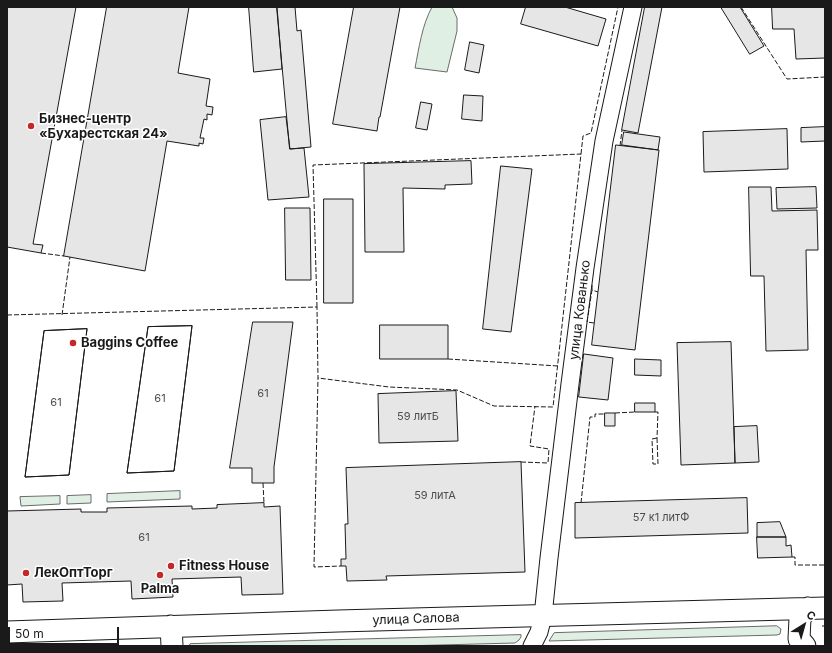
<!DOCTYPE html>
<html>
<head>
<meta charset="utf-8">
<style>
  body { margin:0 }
  #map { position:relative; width:832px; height:653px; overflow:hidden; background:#fff; font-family:Inter,sans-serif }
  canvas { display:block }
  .frame { position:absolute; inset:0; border:8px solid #1a1a1a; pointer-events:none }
  .north { position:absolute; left:784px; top:605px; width:40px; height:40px; -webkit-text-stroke:3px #fff; paint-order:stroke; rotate:37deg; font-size:11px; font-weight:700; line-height:16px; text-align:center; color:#1a1a1a }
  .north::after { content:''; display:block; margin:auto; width:14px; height:18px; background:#1a1a1a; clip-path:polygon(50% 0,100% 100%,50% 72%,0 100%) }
  .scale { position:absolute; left:8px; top:627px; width:111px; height:18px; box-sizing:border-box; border:2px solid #1a1a1a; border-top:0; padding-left:5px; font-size:12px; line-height:14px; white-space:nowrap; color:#1a1a1a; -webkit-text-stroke:3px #fff; paint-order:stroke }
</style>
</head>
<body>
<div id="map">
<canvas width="832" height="653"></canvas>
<div class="frame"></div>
<div class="north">С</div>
<div class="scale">50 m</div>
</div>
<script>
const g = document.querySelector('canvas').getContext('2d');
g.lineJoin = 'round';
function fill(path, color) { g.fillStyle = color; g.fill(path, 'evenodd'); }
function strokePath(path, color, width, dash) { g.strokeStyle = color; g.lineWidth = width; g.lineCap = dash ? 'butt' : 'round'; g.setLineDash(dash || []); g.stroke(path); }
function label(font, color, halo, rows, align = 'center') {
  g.font = font + ' Inter,sans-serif'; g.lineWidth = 3; g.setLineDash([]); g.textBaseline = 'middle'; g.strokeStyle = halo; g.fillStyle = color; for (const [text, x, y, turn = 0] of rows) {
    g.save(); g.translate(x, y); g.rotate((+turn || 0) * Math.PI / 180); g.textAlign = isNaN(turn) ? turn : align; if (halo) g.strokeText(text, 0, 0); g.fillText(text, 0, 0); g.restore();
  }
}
const green = new Path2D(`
  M432,7h20l5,11v13l-10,41 -32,-4c4,-20 7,-43 17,-61z
  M180,491v8l-73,3v-8z
  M91,495v8l-24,1v-8z
  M60,496v8l-39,2 -1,-9z
  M777,626l4,3 -1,5 -3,1 -228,6 5,-8z
  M521,635v2l-2,3 -4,3 -114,3h-212l1,-2z`);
const building = new Path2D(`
  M7,7h69l-43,237 10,1 -2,8 -34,-6z
  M107,7h82l-11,66 32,6 -4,27 7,1 -1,8 -5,-1v6l-3,-1 -4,19h4l-1,6 -4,-1v3l-32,-5 -22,130 -81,-15z
  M249,7h28l5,62 -28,3z
  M277,7h18l2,24 4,-1 10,117 -21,2z
  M354,7h46l-20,110h-1l-2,14 -44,-7z
  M526,7h39l41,12 -8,27 -77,-22z
  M645,7h17l-24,126 -16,-3z
  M721,7h19l24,39 -14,8z
  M772,7h53v51l-29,1 -2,-30h-21z
  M470,42l14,3 -5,28 -14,-3z
  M464,95l19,1 -1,25 -20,-2z
  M421,102l11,2 -5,26 -11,-2z
  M286,117l4,32 14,-1 5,49 -41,3 -8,-80z
  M825,127v14l-24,1v-14z
  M787,129l1,40 -84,3 -1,-40z
  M624,132l36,5 -2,13 -36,-5z
  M616,145l43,5 -24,200 -43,-5z
  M471,161l1,23 -27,1v4l-42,-1 1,64h-39l-1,-88z
  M501,166l31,3 -21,163 -28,-3z
  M749,187h22l1,24 45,-1 1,40h-12l2,100 -42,1 -2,-75h-13z
  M816,187l1,21 -40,1 -1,-21z
  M324,199h29v104h-29z
  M285,208h25l1,72h-25z
  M253,322h40l-19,145v16h-22v-15h-22z
  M380,325h68v34h-68z
  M192,326l-18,145 -47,2 21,-146z
  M192,326l-18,145 -47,2 21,-146z
  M87,329l-18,146 -44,2 19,-146z
  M87,329l-18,146 -44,2 19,-146z
  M731,342l4,121 -54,2 -4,-122z
  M584,354l29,4 -5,42 -29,-3z
  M635,359l26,1v16l-26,-1z
  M456,391l2,50 -79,2 -1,-49z
  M635,403h20v9h-20z
  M605,413h10v13h-10z
  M757,426l2,36 -24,1 -1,-36z
  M521,462l4,110 -139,4 1,4 -40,1 -1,-15h-5v-7h5l-1,-35h3l-2,-56z
  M747,498l1,35 -173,5v-35z
  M264,503v4l16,-1 3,88 -41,1 -1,-18 -69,2 1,18 -41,2 -1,-18 -69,2 1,18 -40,1 -1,-18 -15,1v-74l74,-2v3h26v-4l85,-2v3l25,-1v-3z
  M780,522l6,15h-29v-14z
  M757,537h29v9l5,-1 1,12 -34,1z`);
const minor = new Path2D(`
  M532,646l7,-14 4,-16 6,-58 21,-174 15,-116 19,-127 29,-134`);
const major = new Path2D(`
  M171,626l1,20
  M7,632l331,-11 487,-13
  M805,646l-6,-7 1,-21 8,-10`);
const fence = new Path2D(`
  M741,7l46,72 38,-2
  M620,146l2,-16
  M581,154l2,-18 8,-3 27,-126
  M41,253l23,3
  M592,290v-5
  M317,307l-4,-142 268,-11 -28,253 -59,-1 -37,-16 -68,-3 -71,-9
  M7,315l310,-8 1,71 -4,189 27,-1
  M62,315l8,-58
  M594,323l-7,-1 5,-32 6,2
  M448,359l110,7
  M655,412h3l-1,26
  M615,413l20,-1
  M657,438l1,26h-5l-1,-25z
  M521,462l27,1 1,-14 -19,-3 5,-40
  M263,483l1,20
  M581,503l9,-86h5v-3h10
  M792,557h3v8h30
  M822,626h3`);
const markers = [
  [31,126,4,"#c62828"],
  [73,343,4,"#c62828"],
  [171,566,4,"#c62828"],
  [26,573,4,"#c62828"],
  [160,575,4,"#c62828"]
];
const numberNames = [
  ["61",263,394],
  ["61",160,399],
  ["61",56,403],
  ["59 литБ",418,417],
  ["59 литА",435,496],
  ["57 к1 литФ",661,518],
  ["61",144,538]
];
const poiNames = [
  ["Бизнес-центр",39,119],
  ["«Бухарестская 24»",39,134],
  ["Baggins Coffee",81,343],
  ["Fitness House",179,566],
  ["ЛекОптТорг",34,573],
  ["Palma",160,589,"center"]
];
const streetNames = [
  ["улица Кованько",580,310,-83],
  ["улица Салова",416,619,-2]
];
fill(green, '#e0efe3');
strokePath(green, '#6a6a6a', 1);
fill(building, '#e6e6e6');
strokePath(building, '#1a1a1a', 1);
strokePath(minor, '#1a1a1a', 19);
strokePath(major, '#1a1a1a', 23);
strokePath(minor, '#fff', 17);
strokePath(major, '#fff', 21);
strokePath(fence, '#1a1a1a', 1, [5, 2]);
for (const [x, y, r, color] of markers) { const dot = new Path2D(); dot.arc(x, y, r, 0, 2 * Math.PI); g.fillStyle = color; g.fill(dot); strokePath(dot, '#fff', 1.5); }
label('11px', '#4d4d4d', null, numberNames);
label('bold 13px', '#1a1a1a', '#fff', poiNames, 'left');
label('13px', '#1a1a1a', '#fff', streetNames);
</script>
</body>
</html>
